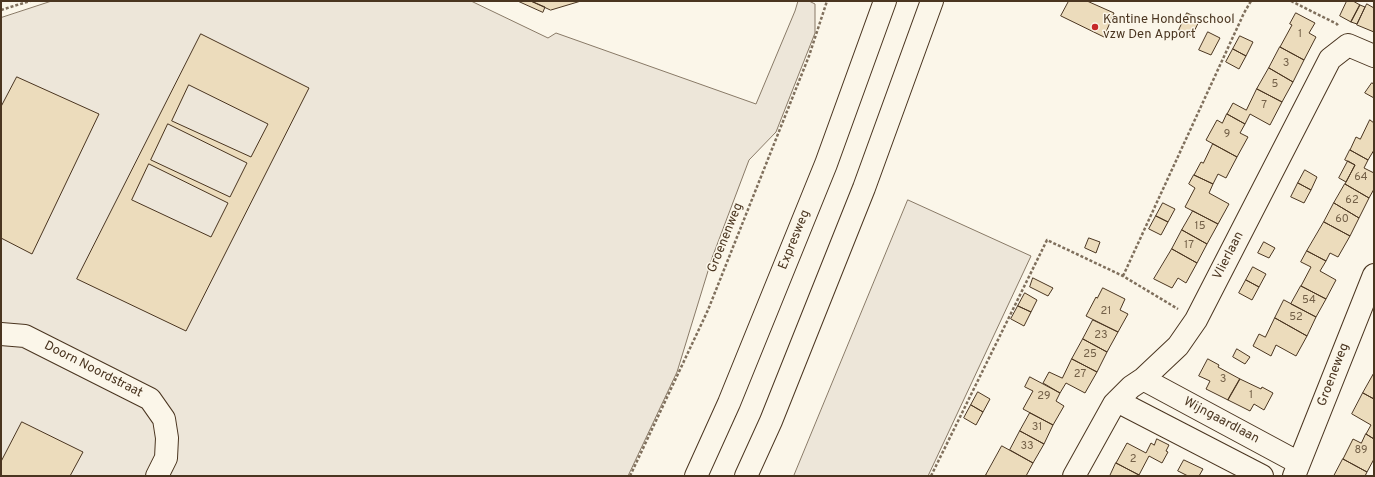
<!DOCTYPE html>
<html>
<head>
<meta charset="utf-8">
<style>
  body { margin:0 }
  #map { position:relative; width:1375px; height:477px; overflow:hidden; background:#fbf6e9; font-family:Overpass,sans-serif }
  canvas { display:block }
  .frame { position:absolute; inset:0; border:2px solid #4a3520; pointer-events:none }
</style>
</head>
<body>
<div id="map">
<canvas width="1375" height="477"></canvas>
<div class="frame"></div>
</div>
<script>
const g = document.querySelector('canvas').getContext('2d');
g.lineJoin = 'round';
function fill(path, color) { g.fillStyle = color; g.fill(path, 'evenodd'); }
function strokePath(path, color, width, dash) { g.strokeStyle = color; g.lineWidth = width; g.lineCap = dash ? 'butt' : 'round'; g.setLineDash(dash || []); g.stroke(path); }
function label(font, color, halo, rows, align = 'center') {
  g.font = font + ' Overpass,sans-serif'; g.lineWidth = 3; g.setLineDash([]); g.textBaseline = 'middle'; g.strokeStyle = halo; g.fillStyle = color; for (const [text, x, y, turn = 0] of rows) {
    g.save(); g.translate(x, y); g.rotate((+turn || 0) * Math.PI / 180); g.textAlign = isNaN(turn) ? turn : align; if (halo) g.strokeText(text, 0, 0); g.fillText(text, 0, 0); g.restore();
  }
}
const green = new Path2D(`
  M52,1h419l77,37 8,-5 200,71 39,-93 3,-10h11l6,3v29l-39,99 -27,28 -37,98 -35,114 -49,104h-627v-458z
  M908,200l123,56 -103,220h-134z`);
const building = new Path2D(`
  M518,1h13l14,6 -2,5z
  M531,1h50l-30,9z
  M1069,1h18l27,12 -10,24 -43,-21z
  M1347,1h6l7,4 -9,17 -11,-6z
  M1367,4l7,4v24l-17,-7z
  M1360,5l5,2 -8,17 -6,-2z
  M1187,13l13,6 -8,17 -13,-6z
  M1296,13l19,10 -6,10 7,4 -12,23 -24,-13 12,-22 -2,-1z
  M1208,32l12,6 -9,17 -12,-5z
  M201,34l108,54 -123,243 -109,-52z
  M1240,36l13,6 -7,14 -13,-7z
  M1280,47l24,13 -11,22 -24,-14z
  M1233,49l13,7 -7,13 -13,-7z
  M1269,68l24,14 -11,20 -25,-13z
  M17,77l82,37 -67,140 -31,-16v-131z
  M1372,83l2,1v14l-9,-5z
  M189,85l79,39 -17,33 -79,-36z
  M1257,89l25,13 -12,23 -20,-11 -5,10 -18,-10 6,-11 13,7z
  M1227,114l18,10 -5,9 8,4 -11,20 -31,-17 11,-20 5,3z
  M1370,120l4,3v27l-6,10 -18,-10 6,-13 4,2z
  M168,124l79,39 -17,34 -79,-37z
  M1213,144l24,13 -11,21 -8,-4 -5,10 -19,-9 7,-13 2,1z
  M1350,150l18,10 -4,8 10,5v16l-5,9 -24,-14 10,-19 -10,-5z
  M1348,161l7,4 -9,17 -7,-4z
  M149,164l79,39 -17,34 -79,-37z
  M1305,170l12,7 -6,13 -13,-7z
  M1194,175l19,9 -4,9 20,11 -11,20 -33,-17 10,-19 -6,-4z
  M1298,183l13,7 -7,13 -13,-6z
  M1345,184l24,14 -10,20 -25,-15z
  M1163,203l12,6 -7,13 -12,-6z
  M1334,203l25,15 -9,18 -26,-14z
  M1193,211l25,13 -11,20 -25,-14z
  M1156,216l12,6 -7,13 -12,-6z
  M1324,222l26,14 -12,21 -8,-4 -4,8 -19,-10z
  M1182,230l25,14 -10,19 -25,-14z
  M1089,238l11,4 -4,11 -11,-5z
  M1264,242l11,6 -6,10 -11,-5z
  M1172,249l25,14 -11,20 -8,-5 -6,10 -18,-9z
  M1307,251l19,10 -6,10 16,9 -10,19 -25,-13 10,-19 -10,-5z
  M1253,267l13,7 -7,13 -13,-7z
  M1033,278l20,10 -5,8 -18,-9z
  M1246,280l13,7 -7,13 -13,-7z
  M1301,286l25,13 -10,18 -25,-13z
  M1103,288l22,11 -5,11 8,4 -10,18 -32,-16 10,-19 1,1z
  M1025,293l12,7 -6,12 -13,-6z
  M1284,300l32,17 -9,19 -32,-18z
  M1018,306l13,6 -7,14 -13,-7z
  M1275,318l32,18 -11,20 -20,-11 -5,11 -18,-10 6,-12 6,3z
  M1093,320l25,12 -11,20 -24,-13z
  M1083,339l24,13 -10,20 -25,-13z
  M1237,349l13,8 -5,7 -12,-7z
  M1072,359l25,13 -12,21 -19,-10 -6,10 -17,-10 6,-11 13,6z
  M1208,359l11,6 -1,2 22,12 -12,21 -22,-11 4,-8 -11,-5z
  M1374,373v26l-11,-6z
  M1030,377l30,16 -4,8 8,5 -11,19 -30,-16 10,-18 -8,-4z
  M1240,379l21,10 1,-2 11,6 -9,17 -10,-6 -4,7 -22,-11z
  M978,392l12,7 -7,13 -12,-7z
  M1363,393l11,6v40l-8,-5 5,-9 -19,-11z
  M971,405l12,7 -7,13 -12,-7z
  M1030,413l23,12 -9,19 -24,-13z
  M22,422l61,30 -13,24h-69v-14z
  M1020,431l24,13 -11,19 -23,-13z
  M1366,434l8,5v20l-7,13 -24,-13 10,-20 8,4z
  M1157,439l12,6 -3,6 2,1 -6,11 -13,-7 -10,19 -23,-12 11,-20 19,10 5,-10 3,2z
  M1002,446l31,17 -7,13h-37l-3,-1z
  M1343,459l24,13 -2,4h-31z
  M1184,460l19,9 -4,7h-11l-10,-5z
  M1116,463l23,12v1h-29z`);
const path = new Path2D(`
  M1291,1l46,23 1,2
  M1,10l29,-9
  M1123,276l121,-263 7,-12
  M630,476l78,-166 101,-254 18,-55
  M931,476l116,-236 76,36 55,33`);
const minor = new Path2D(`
  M1,334l24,2 125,63 14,20 3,19 -1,20 -9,18
  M1143,379l156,84
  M1117,401l145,75
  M1074,476l40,-72 17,-17 12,-8 35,-33 18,-26 134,-261 18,-14 26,11
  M1294,476l80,-201`);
const highway = new Path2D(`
  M696,476l33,-73 97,-239 59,-163
  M746,476l25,-55 93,-233 68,-187`);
const markers = [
  [1095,27,4,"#c62828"]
];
const numberNames = [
  ["1",1300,35],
  ["3",1286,64],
  ["5",1275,85],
  ["7",1264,106],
  ["9",1227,135],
  ["64",1361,178],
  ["62",1352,201],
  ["60",1342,220],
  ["15",1200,227],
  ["17",1189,246],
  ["54",1309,301],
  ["21",1106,312],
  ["52",1296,318],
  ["23",1101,336],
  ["25",1090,355],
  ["27",1080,375],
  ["3",1223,380],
  ["1",1251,396],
  ["29",1044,397],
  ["31",1037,428],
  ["33",1027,447],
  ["89",1361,451],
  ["2",1133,460]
];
const poiNames = [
  ["Kantine Hondenschool",1103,20],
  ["vzw Den Apport",1103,35]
];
const streetNames = [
  ["Groenenweg",726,238,-68],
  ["Expresweg",795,240,-68],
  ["Vlierlaan",1229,256,-63],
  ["Doorn Noordstraat",93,370,27],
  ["Groeneweg",1334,375,-69],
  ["Wijngaardlaan",1221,421,28]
];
fill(green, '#ede6d9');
strokePath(green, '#887966', 1);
fill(building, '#ecdcbc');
strokePath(building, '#4a3520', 1);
strokePath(minor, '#4a3520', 24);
strokePath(highway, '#4a3520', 24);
strokePath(path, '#7f6f5c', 2.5, [3, 2]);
strokePath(minor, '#fbf6e9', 22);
strokePath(highway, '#fbf6e9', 22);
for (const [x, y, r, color] of markers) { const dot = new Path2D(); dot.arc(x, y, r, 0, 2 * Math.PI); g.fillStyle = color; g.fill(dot); strokePath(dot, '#fbf6e9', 1.5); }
label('11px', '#725f47', null, numberNames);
label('13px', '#4a3520', '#fbf6e9', poiNames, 'left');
label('13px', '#4a3520', '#fbf6e9', streetNames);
</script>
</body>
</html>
